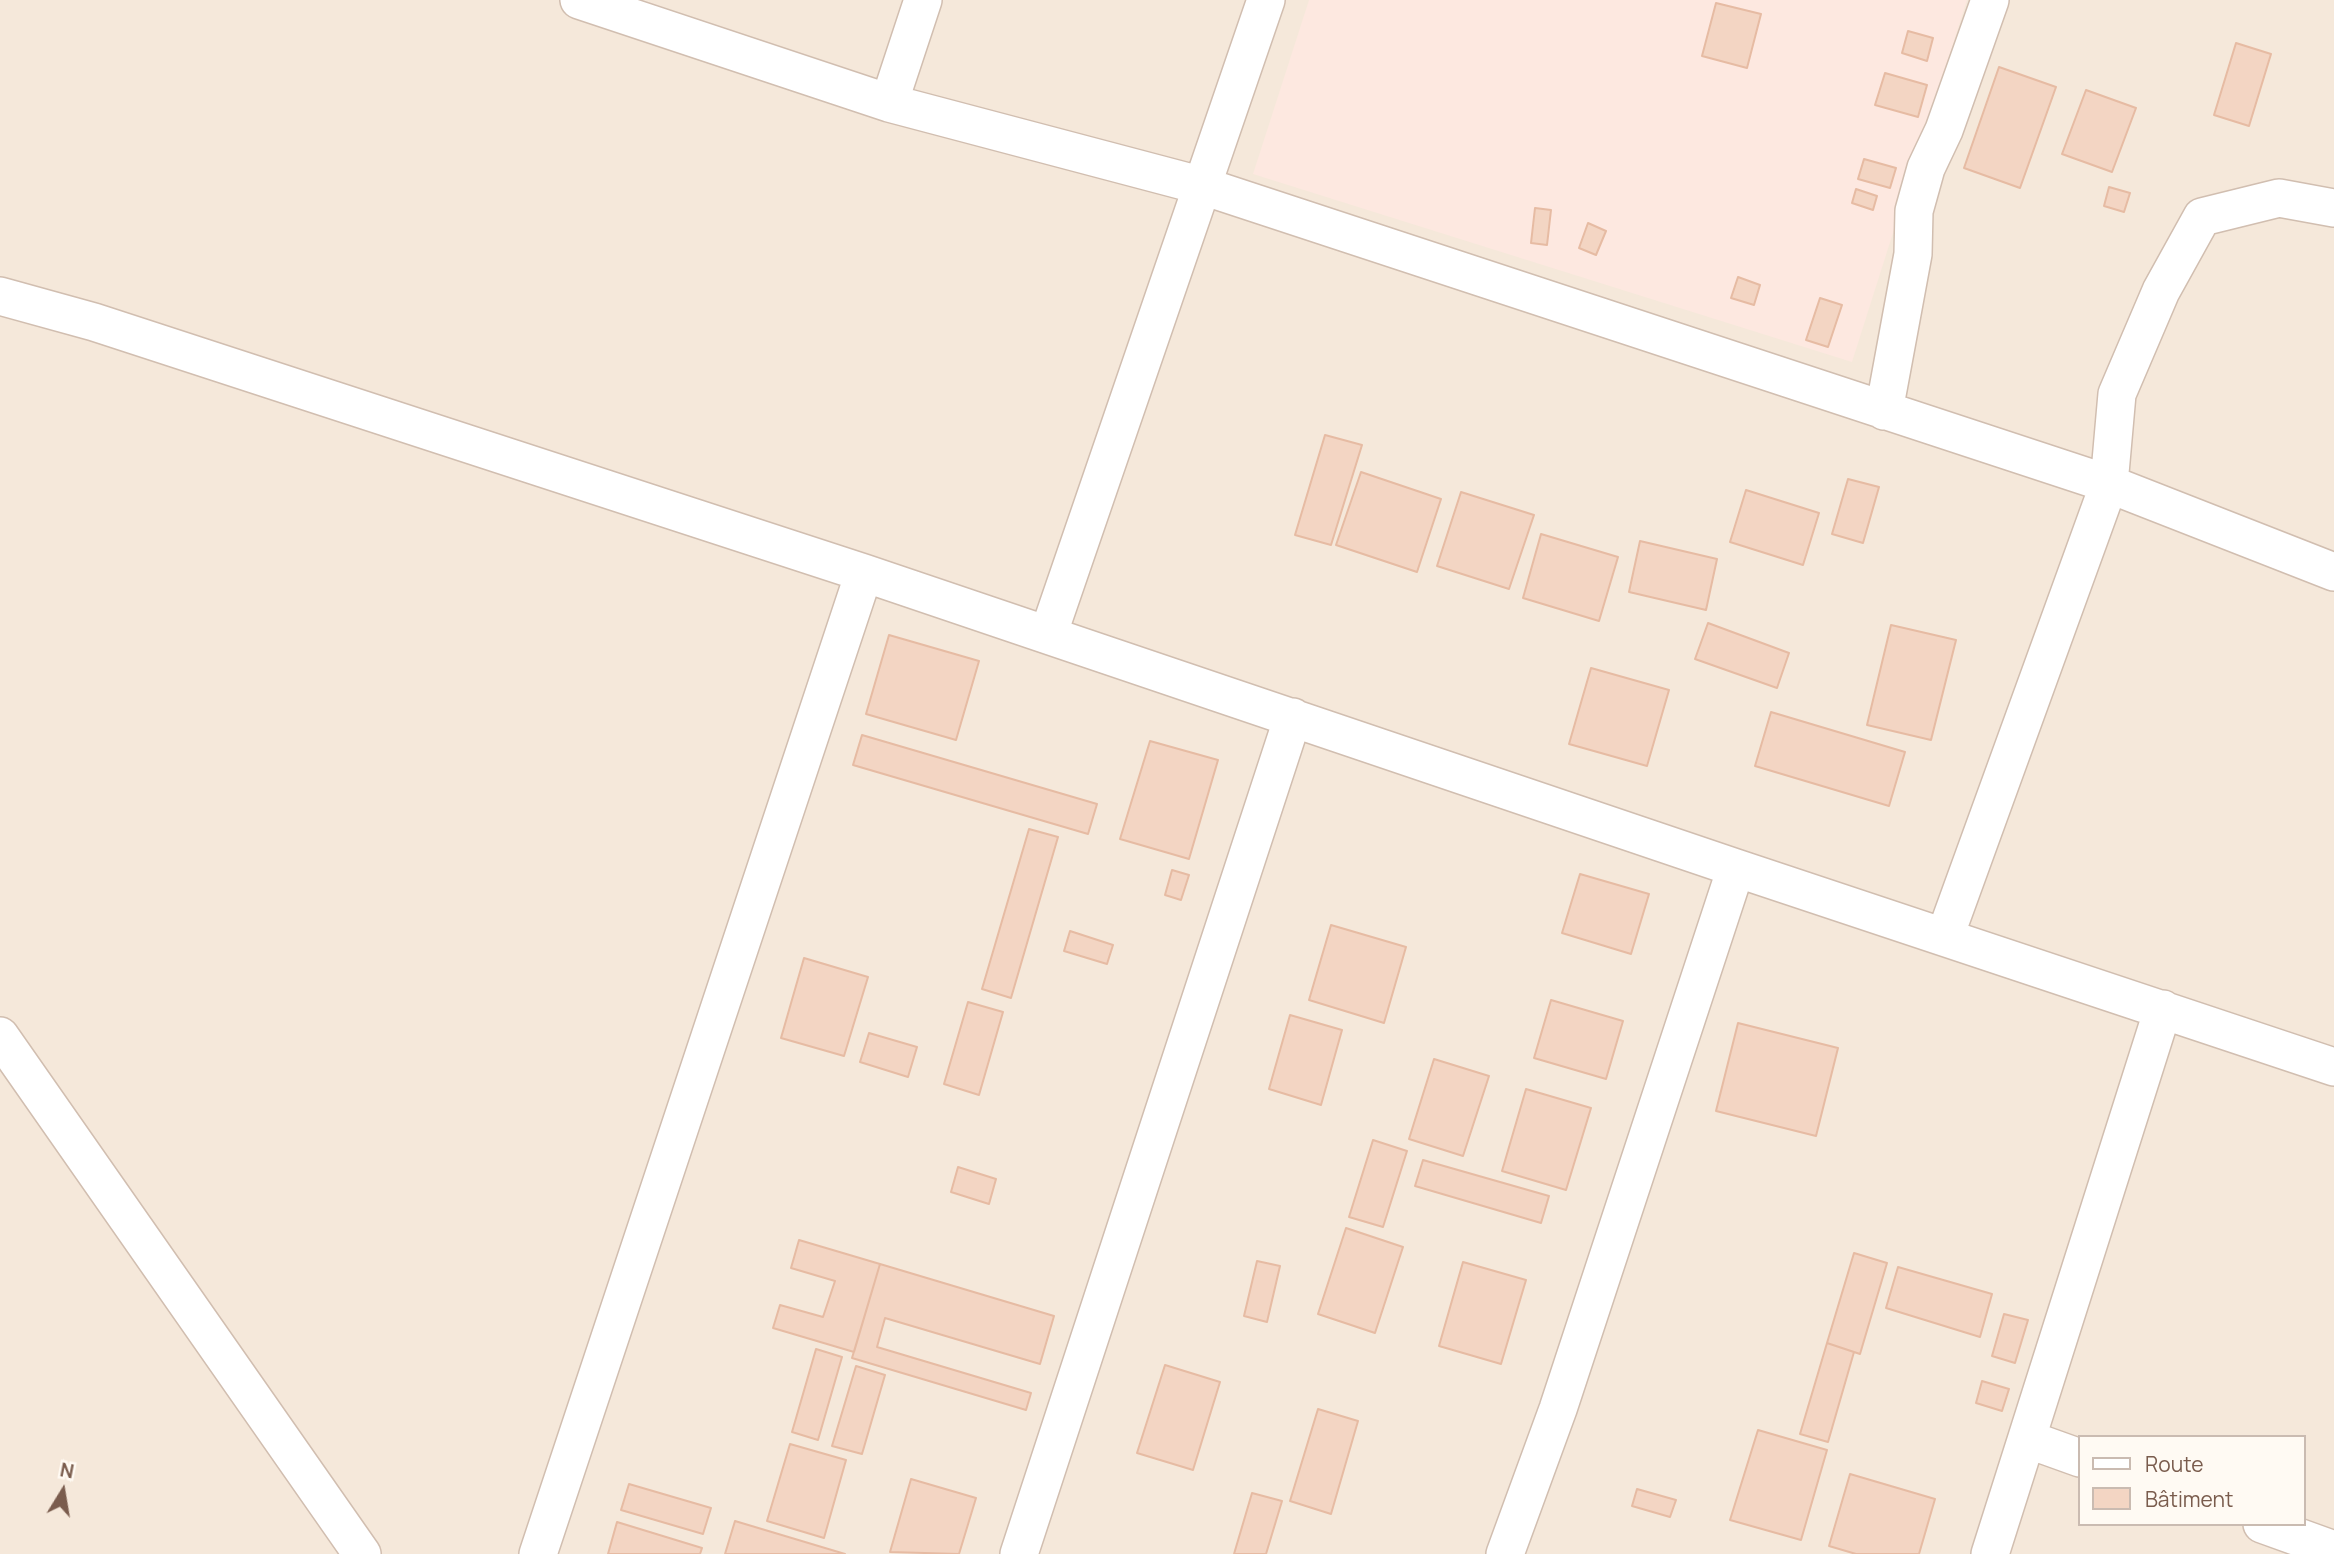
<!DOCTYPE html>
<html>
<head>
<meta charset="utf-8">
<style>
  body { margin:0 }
  #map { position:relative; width:2334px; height:1554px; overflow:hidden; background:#fdf6ec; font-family:Manrope,sans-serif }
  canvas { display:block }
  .legend { position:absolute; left:2078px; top:1435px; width:228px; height:91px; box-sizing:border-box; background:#fffaf3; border:2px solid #cabbb1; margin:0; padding:9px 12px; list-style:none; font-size:21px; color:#7a5c4d }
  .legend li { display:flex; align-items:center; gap:14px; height:35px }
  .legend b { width:35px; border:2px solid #cabbb1 }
  .north { position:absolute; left:28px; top:1456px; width:70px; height:70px; -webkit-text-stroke:5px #fffaf3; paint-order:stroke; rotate:11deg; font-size:19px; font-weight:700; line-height:28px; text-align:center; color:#7a5c4d }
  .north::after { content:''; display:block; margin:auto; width:24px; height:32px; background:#7a5c4d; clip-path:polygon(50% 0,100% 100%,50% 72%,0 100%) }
</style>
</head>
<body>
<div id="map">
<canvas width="2334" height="1554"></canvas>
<ul class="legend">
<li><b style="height:9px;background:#fff"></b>Route</li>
<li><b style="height:19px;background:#f3d5c3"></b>Bâtiment</li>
</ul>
<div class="north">N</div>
</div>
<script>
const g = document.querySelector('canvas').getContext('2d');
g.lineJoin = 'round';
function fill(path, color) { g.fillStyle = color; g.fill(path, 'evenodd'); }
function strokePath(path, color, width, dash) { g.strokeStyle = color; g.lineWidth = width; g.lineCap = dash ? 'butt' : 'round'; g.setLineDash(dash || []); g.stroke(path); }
const residential = new Path2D(`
  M0,0h2334v1554h-2334zM2080,1437h224v87h-224z`);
const commercial = new Path2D(`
  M1309,0h658l-115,362 -599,-188z`);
const building = new Path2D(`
  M1716,3l45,11 -14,54 -45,-12z
  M1908,31l25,7 -6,23 -25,-8z
  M2236,43l35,11 -22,72 -35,-11z
  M1999,67l57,20 -36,101 -56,-20z
  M1885,73l42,12 -9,32 -43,-12z
  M2086,90l50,18 -24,64 -50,-18z
  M1864,159l32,9 -6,20 -32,-9z
  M2109,187l21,6 -6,19 -20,-6z
  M1856,189l21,7 -4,14 -21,-7z
  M1535,208l16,2 -4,35 -16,-2z
  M1588,223l18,8 -10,24 -17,-7z
  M1738,277l22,8 -6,20 -23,-7z
  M1820,298l22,7 -14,42 -22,-7z
  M1325,435l37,10 -31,100 -36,-10z
  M1361,472l80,27 -24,73 -81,-27z
  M1848,479l31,8 -16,56 -31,-9z
  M1746,490l73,23 -16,52 -73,-23z
  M1461,492l73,23 -25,74 -72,-23z
  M1541,534l77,23 -19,64 -76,-23z
  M1640,541l77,18 -11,51 -77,-18z
  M1708,623l81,30 -12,35 -82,-29z
  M1891,625l65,15 -25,100 -64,-15z
  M889,635l90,26 -23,79 -90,-26z
  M1591,668l78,22 -22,76 -78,-22z
  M1771,712l134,40 -16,54 -134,-40z
  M862,735l235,69 -9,30 -235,-69z
  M1150,741l68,19 -29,99 -69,-20z
  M1029,829l29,8 -47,161 -29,-9z
  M1172,870l17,5 -8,25 -16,-5z
  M1580,874l69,20 -18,60 -69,-21z
  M1331,925l75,22 -22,76 -75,-23z
  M1070,931l43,14 -6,19 -43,-13z
  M804,958l64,19 -24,79 -63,-18z
  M1551,1000l72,21 -17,58 -72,-21z
  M968,1002l35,10 -24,83 -35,-11z
  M1290,1015l52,15 -21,75 -52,-16z
  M1738,1023l100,25 -22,88 -100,-25z
  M869,1033l48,14 -9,30 -48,-15z
  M1434,1059l55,17 -26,80 -54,-17z
  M1526,1089l65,19 -25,82 -64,-19z
  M1373,1140l34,11 -24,76 -34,-10z
  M1423,1160l126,36 -8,27 -126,-37z
  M958,1167l38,12 -7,25 -38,-12z
  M1346,1228l57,19 -28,86 -57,-19z
  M799,1240l81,24 -26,88 -81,-24 7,-23 43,12 12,-36 -44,-13z
  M1854,1253l33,10 -27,91 -33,-11z
  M1257,1261l23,5 -13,56 -23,-6z
  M1463,1262l63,18 -25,84 -62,-18z
  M880,1264l174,52 -14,48 -155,-46 -8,29 154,46 -5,17 -174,-52z
  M1898,1267l94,27 -12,43 -94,-29z
  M2004,1314l24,6 -13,43 -23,-7z
  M1827,1343l27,9 -26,90 -28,-8z
  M816,1349l26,8 -24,83 -26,-8z
  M1165,1365l55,17 -27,88 -56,-17z
  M856,1366l29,9 -23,79 -30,-8z
  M1982,1381l27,8 -7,22 -26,-8z
  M1318,1409l40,12 -27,93 -41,-13z
  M1758,1430l69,20 -26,90 -71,-20z
  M790,1444l56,16 -22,78 -57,-17z
  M1850,1474l85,25 -16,55h-63l-27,-8z
  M911,1479l65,19 -17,56 -69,-2z
  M629,1484l82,24 -8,26 -82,-24z
  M1637,1489l39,11 -6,17 -38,-11z
  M1252,1493l30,8 -16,53h-32z
  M735,1521l110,33h-120z
  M617,1522l85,26 -2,6h-92z`);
const street = new Path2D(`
  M579,0l310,103 314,83 906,298 225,88
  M889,103l34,-103
  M0,296l94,26 770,251 872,295 598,199
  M1884,411l29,-157 1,-43 12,-43 18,-38 46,-130
  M1048,635l218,-635
  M1945,936l164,-452 8,-90 44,-103 41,-74 77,-19 55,10
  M0,1036l362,518
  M2027,1439l53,19
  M2262,1524l72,26
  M538,1554l326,-981
  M1019,1554l274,-837
  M1505,1554l53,-145 178,-541
  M1990,1554l173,-545`);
fill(residential, '#f5e8da');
fill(commercial, '#fde8e0');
fill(building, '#f3d5c3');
strokePath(building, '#e6bba3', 2);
strokePath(street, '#d1beb0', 40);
strokePath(street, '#fff', 37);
</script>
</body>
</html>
